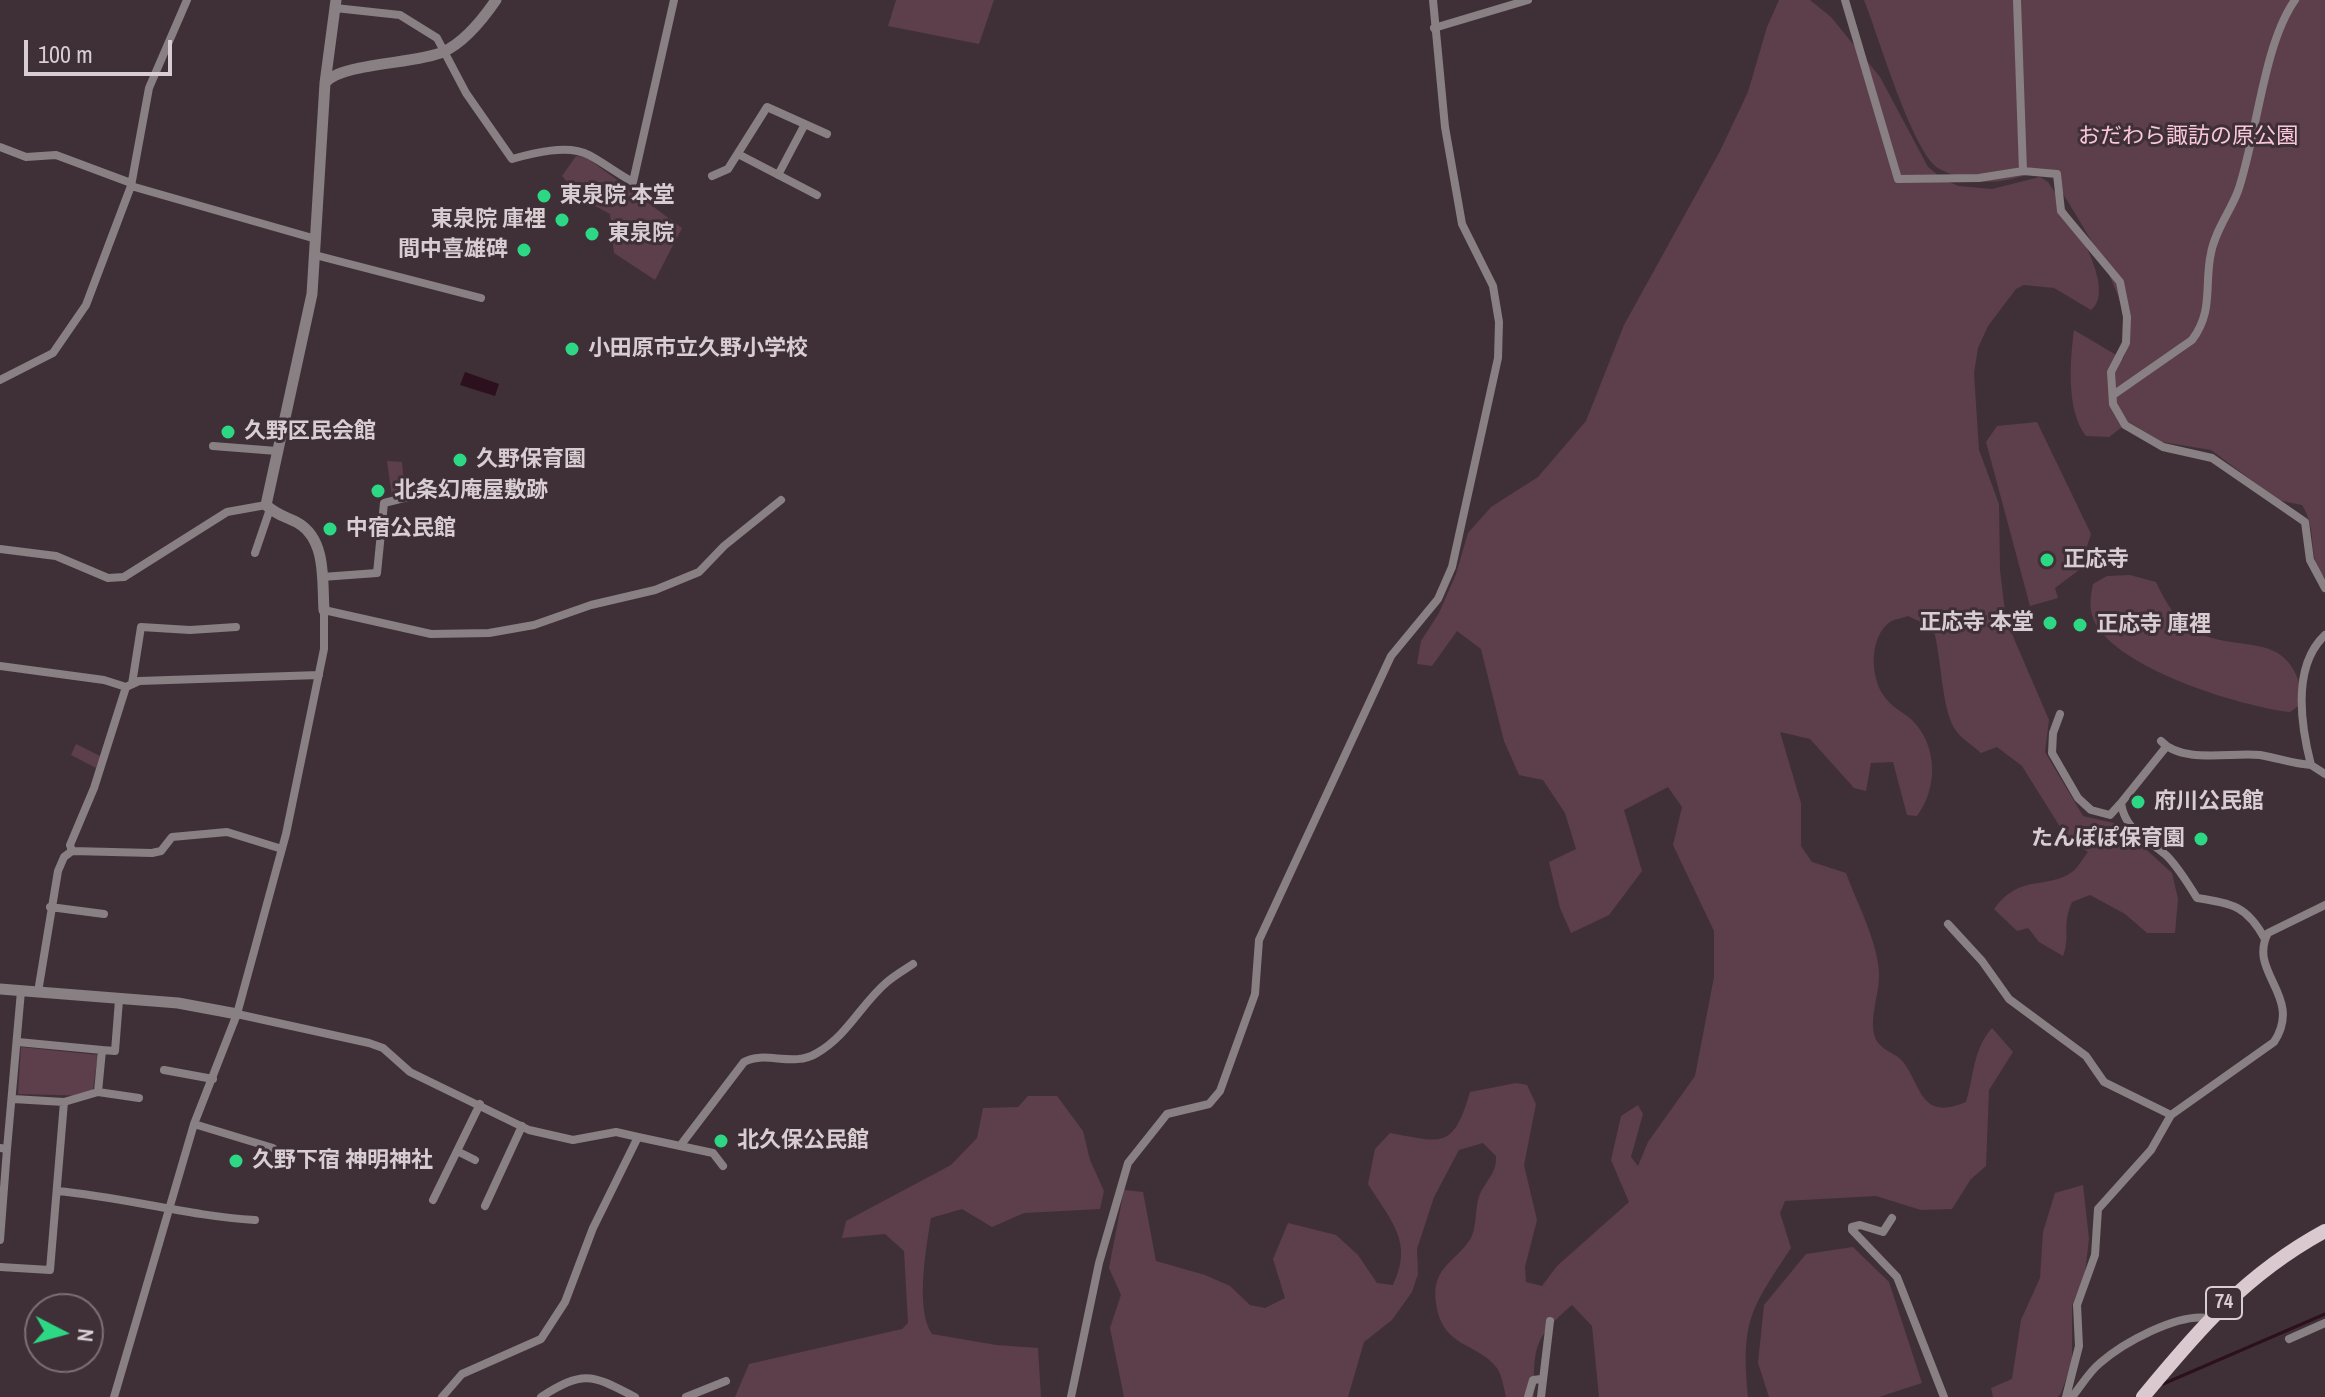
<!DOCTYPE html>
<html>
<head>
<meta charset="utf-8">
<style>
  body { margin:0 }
  #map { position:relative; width:2325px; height:1397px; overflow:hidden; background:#3f3037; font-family:"Archivo Narrow",sans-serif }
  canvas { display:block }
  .north { position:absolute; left:24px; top:1293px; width:80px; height:80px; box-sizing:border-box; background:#3f3037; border:2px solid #7c6f75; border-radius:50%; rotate:96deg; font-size:22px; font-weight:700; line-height:32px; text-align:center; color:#d8ced2 }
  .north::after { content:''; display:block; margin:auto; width:28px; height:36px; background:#2dd884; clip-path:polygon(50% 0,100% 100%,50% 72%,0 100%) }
  .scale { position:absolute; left:24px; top:40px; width:148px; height:36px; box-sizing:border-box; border:4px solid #d8ced2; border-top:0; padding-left:10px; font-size:24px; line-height:28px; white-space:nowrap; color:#d8ced2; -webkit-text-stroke:6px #3f3037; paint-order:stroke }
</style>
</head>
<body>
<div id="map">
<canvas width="2325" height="1397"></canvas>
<div class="north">N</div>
<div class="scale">100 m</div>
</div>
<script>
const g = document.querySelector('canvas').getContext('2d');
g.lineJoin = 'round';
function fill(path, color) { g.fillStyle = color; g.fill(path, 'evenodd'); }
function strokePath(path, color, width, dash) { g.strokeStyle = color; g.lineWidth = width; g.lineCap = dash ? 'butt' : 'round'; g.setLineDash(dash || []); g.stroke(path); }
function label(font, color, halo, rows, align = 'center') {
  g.font = font + ' "Archivo Narrow","Noto Sans JP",sans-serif'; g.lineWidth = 6; g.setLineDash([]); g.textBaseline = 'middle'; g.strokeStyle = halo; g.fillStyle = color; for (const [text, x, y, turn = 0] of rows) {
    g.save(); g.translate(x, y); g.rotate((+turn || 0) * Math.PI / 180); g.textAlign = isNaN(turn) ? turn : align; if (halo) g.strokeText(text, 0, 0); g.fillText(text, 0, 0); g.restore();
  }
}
const green = new Path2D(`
  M896,0h98l-15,44 -91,-18z
  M1779,0h31l21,17 49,60 48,90 16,13 15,6 33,3 48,-12 8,5c16,24 72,106 43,128l-37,-22 -30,-3 -8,4 -28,37 -10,22 -4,25 5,77 20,54 1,66 6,50 43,100 -4,32 38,64 35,8 54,49 6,26 -3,34h-28l-22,-19 -35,-19 -18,7c-11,25 -1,33 -9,54l-24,-14 -11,-14 -11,3 -23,-22c26,-36 53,-19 78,-37 6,-4 11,-14 16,-20l-21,-14 -45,-72 -25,-19 -16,6c-7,-7 -18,-13 -24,-21 -16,-19 -15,-76 -24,-104l-25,-12c-5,2 -13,3 -18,6 -21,15 -20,55 -6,74 6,10 19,16 28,24 26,26 26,68 5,96l-10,-1 -14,-53 -22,1 -5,28 -12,-3 -44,-49 -30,-7 21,71v43l11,16 34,11c11,30 31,67 33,99 1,20 -9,42 -5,62 4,17 21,17 30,29 18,25 17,58 62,39 8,-26 7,-53 26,-74l21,24 -24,38 -3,76 -15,13 -19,30 -31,1 -45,-14 -91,5 -5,12 11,35c-41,62 -50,73 -43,149h-149l-7,-71 -20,-21c-39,33 -38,42 -38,92h-28c-2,-8 -4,-22 -9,-29 -20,-26 -55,-20 -61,-65 -5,-35 18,-40 33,-62 9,-12 5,-33 11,-47 7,-15 17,-21 16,-38l-13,-13 -24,7 -25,47 -17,52 1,25 -6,18 -20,28 -28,22 -16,55h-224l-14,-69 11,-33 -12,-27 15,-78 19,2 13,69 49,14 25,11 20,19 15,3 20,-10 -12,-39 15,-36 48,12 22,20 19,28 16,2c21,-43 -2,-64 -25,-101l7,-35 15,-16c51,9 63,18 80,-41l46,-9 11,2 9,19 -12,61 13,55 -12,47 1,15 16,4 15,-20 72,-64 -18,-42 10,-44 17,-11 5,9 -12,43 7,9 10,-24 47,-66 19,-99v-46l-41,-86 9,-38 -14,-20 -44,23 18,61 -33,44 -38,18 -11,-25 -11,-46 27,-13 -11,-36 -22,-33 -24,-5 -15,-34 -23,-92 -24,-18 -25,35 -15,-2 4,-23 18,-28 17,-39 12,-41 23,-26 47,-30 48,-56 38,-96 96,-174 28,-59 19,-65z
  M1864,0h461v578c-19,-18 -6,-46 -23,-73l-24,-5 -67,-50 -49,-8 -33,-20 -20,15 -23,-1c-20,-25 -16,-76 -12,-106l49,29c24,-43 -50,-146 -73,-187 -28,0 -46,15 -77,8 -11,-2 -33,-8 -40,-16 -26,-30 -53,-123 -69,-164z
  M576,156l10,1 96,71 -27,52 -41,-27 -4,-39 -26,-14 -22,-24z
  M2037,422l54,112 -12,36 -24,18 3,10 -28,8 -44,-164 11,-16z
  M387,461l15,1 3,32 -13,3z
  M2130,575l26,7c9,19 20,39 38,49 49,25 97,-6 110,71l-14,10c-48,-5 -184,-46 -198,-97 -3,-10 -1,-21 1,-31l14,-8z
  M76,744l24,12 -4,12 -25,-13z
  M21,1047l77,8 -6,41 -74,-2z
  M1028,1096h29l26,35 7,29 14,31 -4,18 -76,4 -32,14 -30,-18 -31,9c-5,29 -16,92 1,116l64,11 42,3 3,49h-306l14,-33 153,-35 6,-6 -4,-72 -19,-17 -43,4 4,-17 105,-56 26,-27 6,-30 35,-1z
  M2083,1185l6,54 -4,34 -13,33v57l-11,30 -3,4h-65l-2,-9 21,-9 9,-59 19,-42 3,-46 12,-39z
  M1853,1247l36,35 33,101 -43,14h-110l-11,-34 6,-58 42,-51z`);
const water = new Path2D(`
  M465,372l34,12 -4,12 -35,-11z`);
const stream = new Path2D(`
  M2163,1384l162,-70`);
const minor = new Path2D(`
  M1845,0l53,179 81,-1 44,-7
  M2017,0l6,171 34,3 4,37 59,71 7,35 -1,26 -15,29 2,32 12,21 38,22 49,11 93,64 5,38 15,28
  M335,8l65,7 37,23 29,55 46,66c21,-6 56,-15 77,-4 15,8 29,19 44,27l41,-182
  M1434,28l94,-28
  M0,147l26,10 30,-2 75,28
  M738,154l79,41
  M778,175l27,-51
  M712,176l16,-7 39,-62 60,27
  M131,186l185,53
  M315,255l166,43
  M0,380l53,-27 33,-48 45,-119 18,-98 38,-88
  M2113,395l79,-55c22,-29 12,-55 19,-87 4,-22 19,-41 27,-62 19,-55 25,-146 57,-191
  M213,446l64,5
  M0,549l56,7 52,22 16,-1 103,-65 39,-7
  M255,553l15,-44
  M322,577l55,-4 7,-70 28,-7
  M2325,635c-33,31 -24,91 -14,130l14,9
  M0,666l104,14 22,7
  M132,684l9,-57 49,3 46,-3
  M2060,714l-7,19 -1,20 26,45 13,12 19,5 11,-12
  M2161,741c21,23 70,11 99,14 18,3 33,9 51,10
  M2166,747l-45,56c4,28 27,36 46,53 11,11 22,29 30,42 37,6 50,8 68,41
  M72,851l-2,-6 24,-57 32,-101 13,-6 180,-6
  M50,907l54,7
  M1948,924l34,37 27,38 77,57 18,26 67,33
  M38,992l20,-121 6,-14 8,-6 80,2 9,-2 11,-14 55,-5 55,17
  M237,1014l132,29 14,5 27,24 119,58 44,10 43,-8 22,5 -45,91 -28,74 -24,37 -79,35 -20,23
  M18,1042l84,8
  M164,1070l49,9
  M98,1092l41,6
  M13,1099l51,3 34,-10 4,-42 13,1 4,-51
  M194,1124l79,24
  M638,1137l75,16 10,13
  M680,1146l64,-84c21,-12 49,6 73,-9 31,-18 44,-49 70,-71 8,-7 17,-12 26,-18
  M0,1148l7,1 -7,91
  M7,1149l14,-158
  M457,1151l18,9
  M57,1191c67,6 131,25 198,29
  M433,1200l47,-96
  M485,1206l37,-80
  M1892,1218l-9,14 -23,-7 -8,2v3l45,47 47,120
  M0,1267l50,3 14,-168
  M2289,1339l36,-16
  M114,1397l80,-273 43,-110 49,-180 38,-185v-39l107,24 58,-1 45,-8 57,-20 64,-15 44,-18 25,-26 57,-46
  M541,1397c44,-28 51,-22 94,0
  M686,1397l40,-16
  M1071,1397l28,-134 29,-100 39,-49 42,-10 11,-13 35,-97 4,-54 132,-284 47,-57 14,-32 46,-209 1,-36 -6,-36 -31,-62 -17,-97 -12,-127
  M1528,1397l5,-17 8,-1
  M1541,1397l9,-76
  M2066,1397l13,-51 -2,-41 18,-50 3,-46 53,-59 20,-35 103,-73c30,-46 -27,-69 -6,-109l57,-28
  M2072,1397c9,-11 17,-25 28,-34 23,-20 77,-50 108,-45`);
const tertiary = new Path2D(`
  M325,83l11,-83
  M324,610c-2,-28 3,-70 -26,-87 -11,-6 -22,-8 -32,-18l46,-211 13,-211c15,-20 91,-19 118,-31 22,-10 40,-33 53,-52
  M0,989l178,14 59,11`);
const primary = new Path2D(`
  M2143,1397c56,-68 103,-123 182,-166`);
const markers = [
  [544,196,8,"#2dd884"],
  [562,220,8,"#2dd884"],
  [592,234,8,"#2dd884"],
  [524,250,8,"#2dd884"],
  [572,349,8,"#2dd884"],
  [228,432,8,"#2dd884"],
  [460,460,8,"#2dd884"],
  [378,491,8,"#2dd884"],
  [330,529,8,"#2dd884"],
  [2047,560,8,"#2dd884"],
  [2050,623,8,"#2dd884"],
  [2080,625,8,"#2dd884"],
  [2138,802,8,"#2dd884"],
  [2201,839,8,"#2dd884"],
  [721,1141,8,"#2dd884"],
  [236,1161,8,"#2dd884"]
];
const shields = [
  [2224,1303,36]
];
const shieldNames = [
  ["74",2224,1303]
];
const parkNames = [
  ["おだわら諏訪の原公園",2188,137]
];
const poiNames = [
  ["東泉院 本堂",560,196],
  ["東泉院 庫裡",546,220,"right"],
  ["東泉院",608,234],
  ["間中喜雄碑",508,250,"right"],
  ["小田原市立久野小学校",588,349],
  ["久野区民会館",244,432],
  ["久野保育園",476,460],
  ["北条幻庵屋敷跡",394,491],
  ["中宿公民館",346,529],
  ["正応寺",2063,560],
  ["正応寺 本堂",2034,623,"right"],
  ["正応寺 庫裡",2096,625],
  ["府川公民館",2154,802],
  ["たんぽぽ保育園",2185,839,"right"],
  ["北久保公民館",737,1141],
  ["久野下宿 神明神社",252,1161]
];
fill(green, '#5d3e4b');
fill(water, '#2c101d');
strokePath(stream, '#2c101d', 3);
strokePath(minor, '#888083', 8);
strokePath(tertiary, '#888083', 11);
strokePath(primary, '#dacad0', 14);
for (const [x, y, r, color] of markers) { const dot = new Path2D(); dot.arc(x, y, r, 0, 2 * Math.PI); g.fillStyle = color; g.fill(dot); strokePath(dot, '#3f3037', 3); }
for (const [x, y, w] of shields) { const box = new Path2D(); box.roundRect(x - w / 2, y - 16, w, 32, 6); g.fillStyle = '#3f3037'; g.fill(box); strokePath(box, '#d8ced2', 2); }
label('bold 20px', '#d8ced2', null, shieldNames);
label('22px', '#f9c6db', '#3f3037', parkNames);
label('bold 22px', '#d8ced2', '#3f3037', poiNames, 'left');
</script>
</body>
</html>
